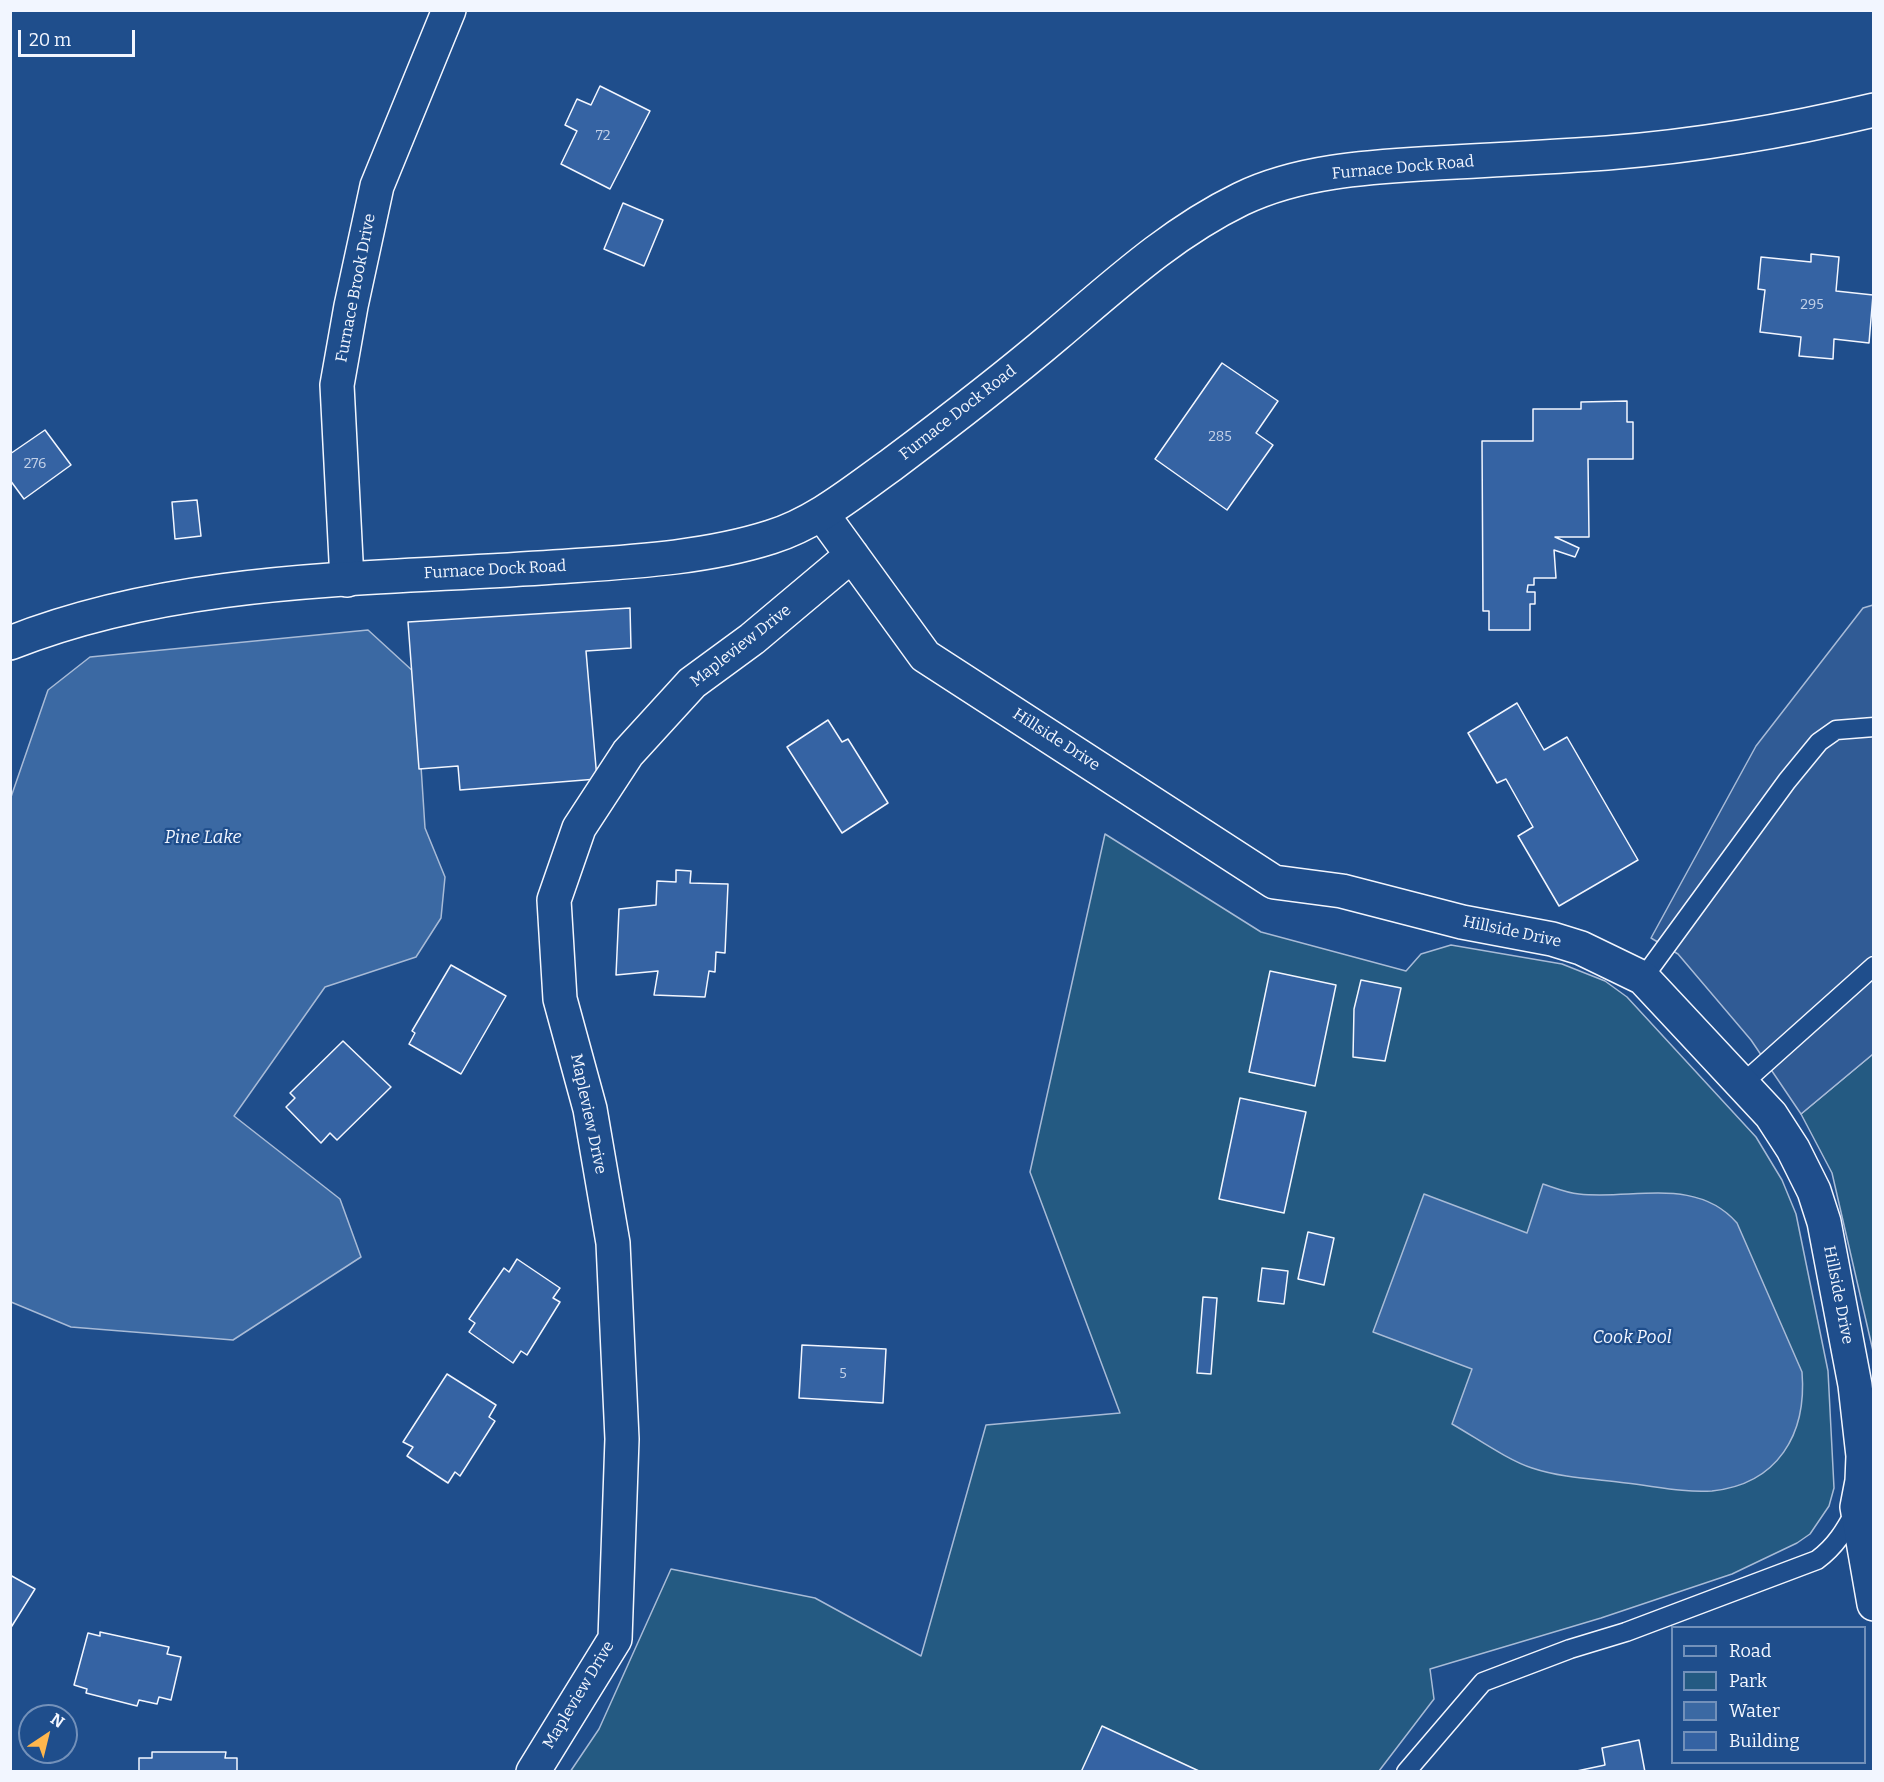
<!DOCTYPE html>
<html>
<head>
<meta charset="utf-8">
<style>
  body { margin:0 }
  #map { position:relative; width:1884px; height:1782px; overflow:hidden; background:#1f4e8c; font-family:Bitter,serif }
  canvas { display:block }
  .frame { position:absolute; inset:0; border:12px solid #f2f6ff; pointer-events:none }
  .legend { position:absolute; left:1671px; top:1626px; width:195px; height:138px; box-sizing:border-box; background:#1f4e8c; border:2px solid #7391ba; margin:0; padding:8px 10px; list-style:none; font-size:18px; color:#f2f6ff }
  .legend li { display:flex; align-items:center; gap:12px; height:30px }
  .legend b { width:30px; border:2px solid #7391ba }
  .north { position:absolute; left:18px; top:1704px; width:60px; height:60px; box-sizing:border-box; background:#1f4e8c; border:2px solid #7391ba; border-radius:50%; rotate:35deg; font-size:16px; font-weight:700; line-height:24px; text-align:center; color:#f2f6ff }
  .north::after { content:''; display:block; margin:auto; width:21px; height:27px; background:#ffb74d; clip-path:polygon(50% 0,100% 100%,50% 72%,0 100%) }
  .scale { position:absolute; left:18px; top:30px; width:117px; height:27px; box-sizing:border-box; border:3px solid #f2f6ff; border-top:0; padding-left:8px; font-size:18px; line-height:21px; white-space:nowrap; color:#f2f6ff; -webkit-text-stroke:4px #1f4e8c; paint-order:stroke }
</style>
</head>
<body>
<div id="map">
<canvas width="1884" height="1782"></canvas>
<div class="frame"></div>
<ul class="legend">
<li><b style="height:8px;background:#1f4e8c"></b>Road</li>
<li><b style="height:16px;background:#245a82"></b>Park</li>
<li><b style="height:16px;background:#3b69a3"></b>Water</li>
<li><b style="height:16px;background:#3563a3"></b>Building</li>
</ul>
<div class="north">N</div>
<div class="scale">20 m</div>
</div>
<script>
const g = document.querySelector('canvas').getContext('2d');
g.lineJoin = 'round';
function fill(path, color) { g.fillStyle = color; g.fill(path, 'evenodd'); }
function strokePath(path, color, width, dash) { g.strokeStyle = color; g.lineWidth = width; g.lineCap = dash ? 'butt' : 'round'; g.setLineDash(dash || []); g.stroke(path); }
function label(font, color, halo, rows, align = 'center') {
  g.font = font + ' Bitter,serif'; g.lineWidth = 4.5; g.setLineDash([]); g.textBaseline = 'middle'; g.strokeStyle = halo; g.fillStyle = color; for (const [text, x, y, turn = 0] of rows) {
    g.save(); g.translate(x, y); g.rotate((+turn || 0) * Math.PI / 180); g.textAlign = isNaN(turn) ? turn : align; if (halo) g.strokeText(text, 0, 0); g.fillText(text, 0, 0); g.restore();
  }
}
const green = new Path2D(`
  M1105,834l156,98 145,39 15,-17 30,-9 111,19 43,17 22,16 129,140 26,43 14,34 32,157 6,117 -5,18 -19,28 -13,9 -65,31 -131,44 -171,51 4,30 -55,72 -809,1 29,-43 72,-160 144,29 106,58 65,-231 134,-12 -90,-241z
  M1873,1054v297l-41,-178 -31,-59z`);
const parking = new Path2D(`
  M1873,605v449l-72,60 -50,-74 -73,-86 -27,-16 105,-192 107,-138z`);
const water = new Path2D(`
  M368,630l47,43 10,155 20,49 -4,41 -25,39 -91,30 -91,129 106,83 21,58 -128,83 -162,-13 -60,-25v-505l37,-107 42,-33z
  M1543,1184c12,4 24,9 36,10 54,6 117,-18 158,29l65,149c5,62 -24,112 -90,119 -28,2 -58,-5 -86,-8 -31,-4 -64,-5 -94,-15 -23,-7 -57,-31 -80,-44l20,-55 -99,-37 51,-138 103,39z`);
const building = new Path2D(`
  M600,86l50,25 -40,78 -49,-25 16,-33 -12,-6 12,-26 14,6z
  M623,203l40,17 -19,46 -40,-17z
  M1811,254l28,3 -3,34 37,4 -4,48 -35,-4 -1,20 -34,-3 2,-19 -41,-5 5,-42 -7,-1 3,-32 50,5z
  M1222,363l56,38 -22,32 17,12 -46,65 -72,-51z
  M1627,401v21h6v37h-45l1,78h-34l24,11 -4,9 -21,-7 2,28h-22v7h-6l-1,7h8v12h-5v26h-41v-19h-6l-1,-170h51v-32h48v-7z
  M45,430l26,35 -47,34 -14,-19v-26z
  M197,500l4,36 -26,3 -3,-37z
  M630,608l1,40 -45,3 11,128 -137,11 -2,-24 -39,3 -11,-147z
  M1517,703l27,47 23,-13 71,123 -79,46 -41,-70 15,-9 -27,-48 -9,4 -29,-50z
  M828,720l14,22 6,-3 40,64 -46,30 -55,-86z
  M676,870l15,1 -1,12 38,1 -3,69 -9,-1 -1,20 -6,-1 -4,26 -51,-2 4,-24 -42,4 3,-66 37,-4 1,-24 19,1z
  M451,965l55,31 -45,78 -52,-30 6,-11 -3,-2z
  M1270,971l66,14 -21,101 -66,-14z
  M1361,980l40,8 -16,73 -32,-4 1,-48z
  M343,1041l48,46 -54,53 -7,-7 -9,10 -35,-36 9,-9 -5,-5z
  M1240,1098l66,14 -22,101 -65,-14z
  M1308,1232l26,6 -10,47 -26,-6z
  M517,1259l43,29 -7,10 7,4 -33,53 -6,-4 -8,12 -44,-31 6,-9 -6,-4 35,-51 5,4z
  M1262,1268l26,3 -4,33 -26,-3z
  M1203,1297l14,1 -6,76 -14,-1z
  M802,1345l84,4 -3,54 -84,-5z
  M447,1374l49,31 -7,12 6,4 -35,55 -5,-4 -7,11 -41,-27 6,-9 -10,-5z
  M10,1575l25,14 -25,40z
  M100,1632l69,15 -2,7 14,3 -10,43 -12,-3 -2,7 -18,-4 -2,6 -51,-13 1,-4 -13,-4 14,-52 12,3z
  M1102,1726l97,45v1h-118z
  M1639,1740l6,32h-73l33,-7 -3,-17z
  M152,1752h74l-1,6h12v14h-98v-14h13z`);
const lane = new Path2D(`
  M1643,978l144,-197 32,-39 17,-12 38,-3
  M1742,1084l132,-118
  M1406,1772l77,-90 87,-33 56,-17 191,-72c19,-14 28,-30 39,-50`);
const street = new Path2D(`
  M822,514l103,142 349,226 68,9 120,31 90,17 29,9 62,30 128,137 22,34 21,42 10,31 31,163 8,71 -1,25 -5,26 17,97
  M347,580l-10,-195 14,-79 26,-120 72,-176
  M533,1772l82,-133 7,-200 -9,-196 -23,-134 -30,-110 -6,-99 25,-72 49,-75 64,-70 60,-44 100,-84`);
const secondary = new Path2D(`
  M10,643c172,-68 363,-63 544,-76 72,-5 148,-8 217,-30 45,-14 82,-45 120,-72 56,-42 112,-85 165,-130 59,-50 115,-102 185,-136 60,-29 131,-32 196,-36 56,-3 113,-6 170,-10 89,-7 179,-22 267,-43`);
const numberNames = [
  ["72",603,136],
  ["295",1812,305],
  ["285",1220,437],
  ["276",35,464],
  ["5",843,1374]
];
const streetNames = [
  ["Furnace Dock Road",1403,168,-5],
  ["Furnace Brook Drive",356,288,-79],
  ["Furnace Dock Road",958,413,-38],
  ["Furnace Dock Road",495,570,-3],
  ["Mapleview Drive",741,646,-38],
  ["Hillside Drive",1056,740,33],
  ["Hillside Drive",1512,932,12],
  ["Mapleview Drive",588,1114,78],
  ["Hillside Drive",1838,1295,79],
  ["Mapleview Drive",579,1695,-59]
];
const waterNames = [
  ["Pine Lake",203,838],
  ["Cook Pool",1632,1338]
];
fill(green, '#245a82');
strokePath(green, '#a8bbd7', 1.5);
fill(parking, '#305b95');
strokePath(parking, '#a8bbd7', 1.5);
fill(water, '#3b69a3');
strokePath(water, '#a8bbd7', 1.5);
fill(building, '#3563a3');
strokePath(building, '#f2f6ff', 1.5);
strokePath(lane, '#f2f6ff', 21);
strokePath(street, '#f2f6ff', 36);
strokePath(secondary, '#f2f6ff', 36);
strokePath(lane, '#1f4e8c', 18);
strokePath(street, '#1f4e8c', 33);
strokePath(secondary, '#1f4e8c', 33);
label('14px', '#c3d1e8', null, numberNames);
label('16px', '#f2f6ff', '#1f4e8c', streetNames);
label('italic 18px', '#f2f6ff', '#1f4e8c', waterNames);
</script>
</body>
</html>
